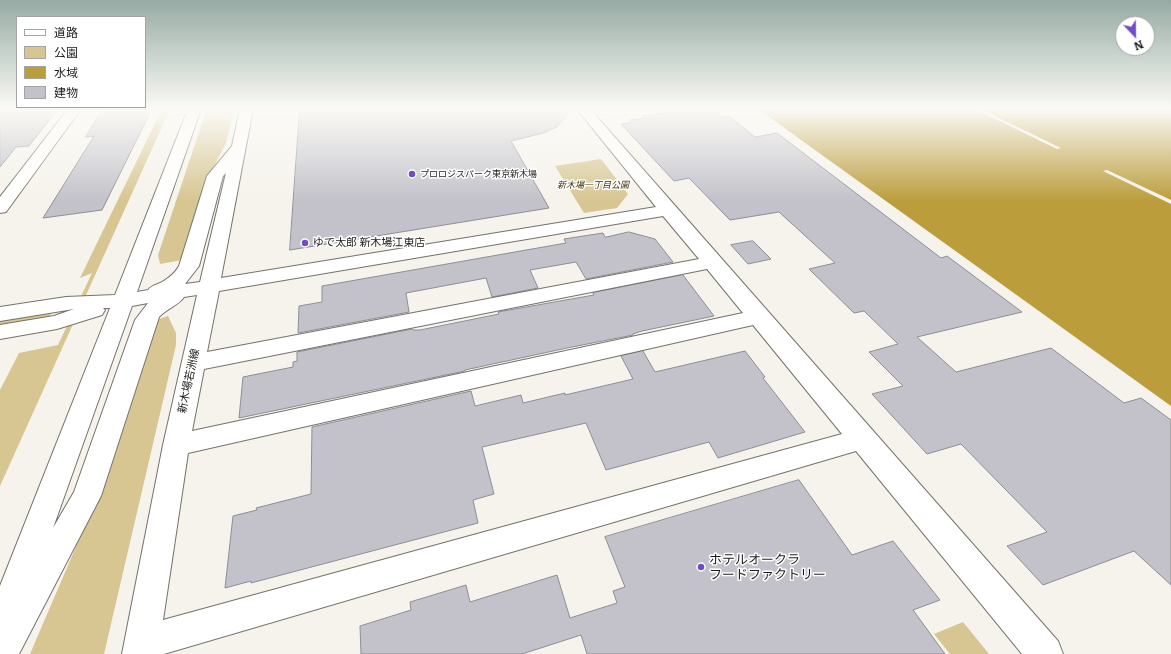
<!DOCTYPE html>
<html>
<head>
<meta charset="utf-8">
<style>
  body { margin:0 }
  #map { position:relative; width:1171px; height:654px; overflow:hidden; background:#f6f3ec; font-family:Literata,"Noto Sans JP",serif }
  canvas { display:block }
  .legend { position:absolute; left:16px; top:16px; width:130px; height:92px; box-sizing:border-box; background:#fff; border:1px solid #a5a4a3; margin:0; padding:5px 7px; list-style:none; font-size:12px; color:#1d1c1a }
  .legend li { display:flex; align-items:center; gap:8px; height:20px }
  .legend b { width:20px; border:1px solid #a5a4a3 }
  .north { position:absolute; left:1115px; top:16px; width:40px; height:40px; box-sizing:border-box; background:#fff; border:1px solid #a5a4a3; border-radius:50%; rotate:158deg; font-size:11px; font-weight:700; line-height:16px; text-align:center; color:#1d1c1a }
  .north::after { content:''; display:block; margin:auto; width:14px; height:18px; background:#704dc7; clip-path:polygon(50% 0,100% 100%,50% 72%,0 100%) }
</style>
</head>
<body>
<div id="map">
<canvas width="1171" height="654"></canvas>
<ul class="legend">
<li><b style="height:5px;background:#fff"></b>道路</li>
<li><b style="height:11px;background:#d7c691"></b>公園</li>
<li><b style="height:11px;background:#bb9d3c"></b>水域</li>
<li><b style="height:11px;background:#c3c2ca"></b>建物</li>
</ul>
<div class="north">N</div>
</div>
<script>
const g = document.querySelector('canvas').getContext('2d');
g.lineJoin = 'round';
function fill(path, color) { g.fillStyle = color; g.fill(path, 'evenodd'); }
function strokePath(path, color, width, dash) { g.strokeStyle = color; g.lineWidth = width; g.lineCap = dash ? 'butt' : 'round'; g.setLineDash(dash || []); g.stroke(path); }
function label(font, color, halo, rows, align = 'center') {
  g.font = font + ' Literata,"Noto Sans JP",serif'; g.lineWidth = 3; g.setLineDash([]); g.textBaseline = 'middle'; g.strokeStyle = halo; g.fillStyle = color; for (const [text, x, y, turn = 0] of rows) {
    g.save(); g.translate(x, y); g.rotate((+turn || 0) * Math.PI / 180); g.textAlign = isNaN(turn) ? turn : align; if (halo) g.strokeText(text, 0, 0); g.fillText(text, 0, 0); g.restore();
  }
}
const green = new Path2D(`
  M162,109h8l-170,377v-96l19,-37 39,-8 34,-72 -12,5z
  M208,109h26l-8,34 -22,43 -22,74 -22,4 -2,-9 47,-141z
  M601,159l27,35 -11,14 -33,5 -29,-47z
  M52,312l-3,5 -49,9v-6z
  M168,316l8,17v12l-72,309h-74l66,-154 60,-180z
  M963,622l26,32h-39l-16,-20z`);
const water = new Path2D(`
  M758,109h413v297z`);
const pier = new Path2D(`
  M975,109h5l81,39 -4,1z
  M1107,170l64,30v4l-68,-33z`);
const building = new Path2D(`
  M0,109h58l-29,37 -13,1 -16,20z
  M103,109h49l-50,101 -59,8 51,-82 -8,1z
  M300,109h272l-15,18 -14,6 -32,8 38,67 -259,42z
  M699,109h14l10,8 6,-1 26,21 22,-4 164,125 6,-2 75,56 -105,25 39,35 95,-24 73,55 17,-5 30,22v165l-37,-34 -91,34 -36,-39 40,-14 -86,-88 -34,10 -55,-60 31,-8 -34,-34 29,-8 -34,-33 -10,2 -45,-44 26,-6 -56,-51 -49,8 -41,-42 -15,3 -53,-57 12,-2 -3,-2 14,-2 -1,-2z
  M629,232l26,7 18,23 -87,17 -10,-17 -46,8 8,18 -46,9 -6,-19 -80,15 3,19 -111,21 1,-27 23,-4v-16l244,-43 -2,-4 39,-6 2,4z
  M753,241l18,18 -23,5 -17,-19z
  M683,275l31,41 -72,15 -9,3v1l-66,13 -102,22v1l-226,47 4,-41 50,-10v-5l4,-1v-9l115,-23 1,1h7l79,-16 -1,-2 96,-17 -1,-2z
  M643,351l12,21 90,-21 20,26 -2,1 42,54 -87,26 -9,-16 -103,28 -20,-47 -104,24 12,47 -21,6 5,23 -227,60v-2l-26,7 8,-72 24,-6 -1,-2 55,-14 1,-67 159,-36 4,15 46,-11 2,8 42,-10v2l68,-16 -12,-23z
  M799,480l53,75 41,-14 47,59 -27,10 32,44h-358l-6,-19 -59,19h-161l-1,-28 51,-16 -1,-8 56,-17 4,17 87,-27 13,43 47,-15 -4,-12 12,-4 -20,-50z`);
const minor = new Path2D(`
  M68,109h13l-75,103 -6,1v-16z
  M188,109h13l-64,183 11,-2c4,-5 9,-5 14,-8 7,-4 13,-9 17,-16l28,-90 25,-30 8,-37h13l-32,169 435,-71 -79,-98h13l468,532 5,13h-41l-166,-203 -692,203h-42l41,-209 34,-150 -13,2c-5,8 -18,12 -25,20l-58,179 -82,158h-19v-68l110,-278h-7l2,2 -3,5 -45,14 -57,10v-14l54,-9 20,-7 -74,12v-14l66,-10 49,-2zM226,173l-26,109 -15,2 14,-18 24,-90zM663,216l36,43 -492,93 12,-61zM707,269l36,44 -551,118 12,-62zM148,303l-13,17 -61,172 -21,36 79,-222zM753,325l89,109 -679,186 25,-167z`);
const markers = [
  [412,174,4,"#704dc7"],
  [305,243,4,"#704dc7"],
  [701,567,4,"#704dc7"]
];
const farPoinames = [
  ["プロロジスパーク東京新木場",420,174]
];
const farParknames = [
  ["新木場一丁目公園",593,185]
];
const poiNames = [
  ["ゆで太郎 新木場江東店",313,243]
];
const streetNames = [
  ["新木場若洲線",189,381,-78]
];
const nearPoinames = [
  ["ホテルオークラ",709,560],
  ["フードファクトリー",709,575]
];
fill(green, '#d7c691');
fill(water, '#bb9d3c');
fill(pier, '#f6f3ec');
fill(building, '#c3c2ca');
strokePath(building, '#8d8d93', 1);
strokePath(minor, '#74726c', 2);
fill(minor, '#fff');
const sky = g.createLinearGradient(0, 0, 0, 201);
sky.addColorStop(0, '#96aba3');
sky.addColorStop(0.54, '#fbfaf6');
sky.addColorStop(1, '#fbfaf600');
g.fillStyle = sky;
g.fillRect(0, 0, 1171, 201);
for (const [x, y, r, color] of markers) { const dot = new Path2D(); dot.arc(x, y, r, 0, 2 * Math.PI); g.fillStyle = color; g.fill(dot); strokePath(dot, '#fff', 1.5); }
label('9px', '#1d1c1a', '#fff', farPoinames, 'left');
label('italic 9px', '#3a2d03', '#fff', farParknames);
label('11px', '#1d1c1a', '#fff', poiNames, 'left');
label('11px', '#1d1c1a', '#fff', streetNames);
label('13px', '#1d1c1a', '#fff', nearPoinames, 'left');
</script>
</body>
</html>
